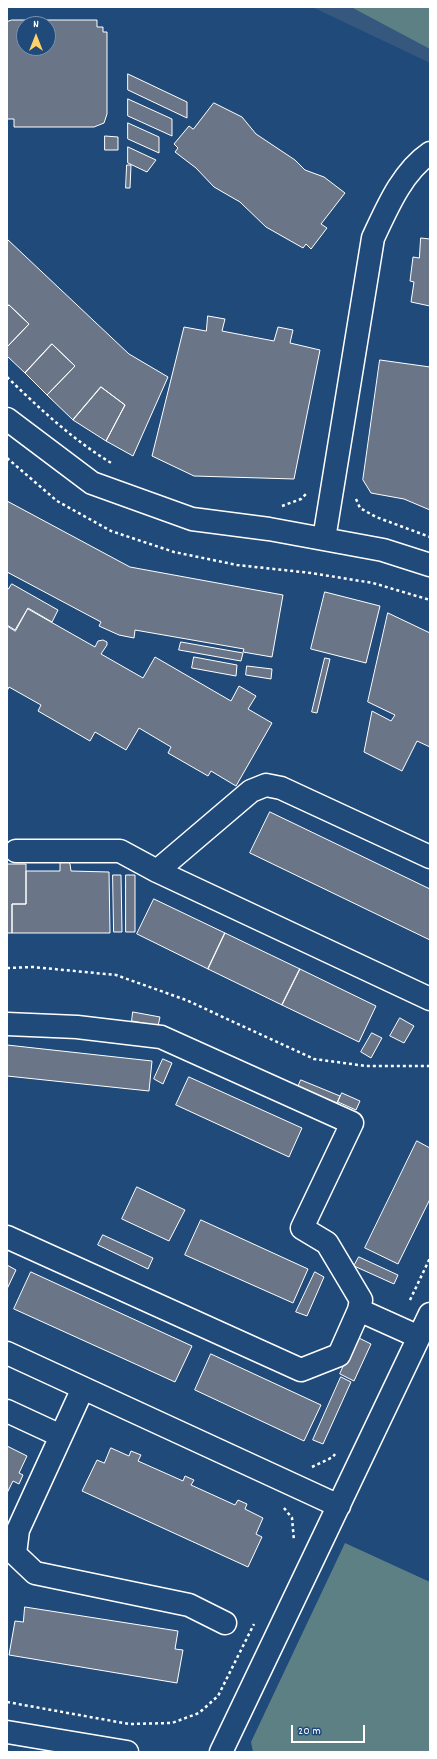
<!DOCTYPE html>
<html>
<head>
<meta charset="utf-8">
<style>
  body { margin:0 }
  #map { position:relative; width:437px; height:1759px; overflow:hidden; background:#1f4a7a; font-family:Dekko,sans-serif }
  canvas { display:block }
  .frame { position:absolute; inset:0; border:8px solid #fff; pointer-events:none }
  .north { position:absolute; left:16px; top:16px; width:40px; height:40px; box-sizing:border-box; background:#1f4a7a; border:1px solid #7992af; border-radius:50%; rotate:0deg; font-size:11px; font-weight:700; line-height:16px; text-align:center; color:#fff }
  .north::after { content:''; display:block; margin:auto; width:14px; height:18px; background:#ffd166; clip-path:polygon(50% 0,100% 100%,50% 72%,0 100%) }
  .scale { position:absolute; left:291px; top:1725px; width:74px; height:18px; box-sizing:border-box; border:2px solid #fff; border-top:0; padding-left:5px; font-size:12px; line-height:14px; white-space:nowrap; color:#fff; -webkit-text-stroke:3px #1f4a7a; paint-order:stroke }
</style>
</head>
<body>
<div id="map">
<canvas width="437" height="1759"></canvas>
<div class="frame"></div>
<div class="north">N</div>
<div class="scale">20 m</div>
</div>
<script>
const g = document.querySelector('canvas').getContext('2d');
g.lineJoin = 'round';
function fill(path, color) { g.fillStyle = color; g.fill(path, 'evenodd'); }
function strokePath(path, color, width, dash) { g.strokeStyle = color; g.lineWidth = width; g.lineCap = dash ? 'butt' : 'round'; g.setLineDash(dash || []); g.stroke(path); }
const built = new Path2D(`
  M312,7h118v56z`);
const green = new Path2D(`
  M351,7h79v42z
  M345,1543l85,39v170h-177l-2,-10z`);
const building = new Path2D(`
  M12,20h85v7h6v5h4v82l-3,9 -10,4h-80v-8h-7v-97zM24,24h24v24h-24z
  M128,74l59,28v16l-59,-28z
  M128,99l44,20v17l-44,-20z
  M214,103l28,14 14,17 39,26 10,10 19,7 21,16 -24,31 6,4 -16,21 -5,-5 -3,4 -37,-21 -26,-25 -26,-15 -18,-19 -21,-16 3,-4 -4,-4 15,-18 4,3z
  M128,123l31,14v16l-31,-14z
  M105,136l13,1v13h-13z
  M128,147l28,13 -9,12 -19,-9z
  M127,165h4l-1,23h-4z
  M421,238l9,1v67l-19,-4 3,-20 -4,-1 3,-24 6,1z
  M7,239l122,115 39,23 -35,79 -27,-15 19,-36 -24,-18 -28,33 -26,-25 28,-29 -23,-22 -27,29 -18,-17v-9l22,-23 -20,-19 -2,2z
  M9,305l20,19 -22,23v-40z
  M208,316l17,3 -3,12 52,10 4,-14 15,3 -3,13 30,7 -26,129 -100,-3 -42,-20 32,-129 22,4z
  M52,344l23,22 -28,29 -22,-22z
  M380,360l50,7v143l-26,-11 -33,-6 -8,-13z
  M101,387l24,18 -19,36 -33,-21z
  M7,501l123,66 153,28 -11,62 -29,-5 1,-3 -109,-19 -1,8 -15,-3 -20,-9 2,-4 -94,-50z
  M12,584l46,26 -6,12 -24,-14 -13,22 -8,-5v-36h1z
  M325,592l55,14 -14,57 -55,-14z
  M28,609l67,38 3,-6 5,-1 4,2v3l-6,9 42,24 12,-21 76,44 8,-15 17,10 -8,13 24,14 -36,63 -25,-15 -3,5 -40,-23 3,-6 -32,-19 -13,22 -31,-18 -5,9 -52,-30 3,-6 -32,-18 -2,4v-65l8,5z
  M388,613l42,20v114l-13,-6 -15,30 -38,-19 8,-41 19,10 4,-6 -27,-13z
  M181,642l62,11 -2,8 -62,-11z
  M194,657l43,8 -1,11 -44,-8z
  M325,658l5,1 -13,54 -5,-1z
  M247,666l25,3 -1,10 -25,-4z
  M270,812l160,77v51l-180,-87z
  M66,860l4,4 1,7 38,1 1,61h-98v-29h14v-33h34v-8z
  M7,864h19v40h-14v29h-5z
  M113,875h8l1,57h-8z
  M126,875h9v57h-9z
  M154,899l71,34 -17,36 -71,-35z
  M225,933l75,36 -18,36 -74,-36z
  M300,969l76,37 -17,36 -77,-37z
  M133,1012l27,5 -2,9 -26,-5z
  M400,1018l14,8 -10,17 -14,-7z
  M372,1033l10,5 -11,20 -10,-6z
  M7,1045l145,16 -3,30 -142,-15z
  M163,1059l9,4 -9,21 -9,-5z
  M189,1077l113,51 -13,29 -113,-52z
  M301,1080l39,16 -3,7 -39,-16z
  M342,1093l18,8 -4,9 -18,-8z
  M417,1141l13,7v51l-32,65 -33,-16z
  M137,1187l48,23 -16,31 -47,-22z
  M201,1220l107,49 -15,34 -108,-48z
  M103,1235l50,23 -5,11 -50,-24z
  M359,1257l39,18 -4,9 -40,-18z
  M7,1265l9,5 -9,19z
  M31,1272l161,74 -17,36 -161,-73z
  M315,1272l9,5 -17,39 -11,-4z
  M357,1337l14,7 -17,37 -14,-7z
  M211,1354l110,51 -17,36 -109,-51z
  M341,1377l10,5 -28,62 -10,-4z
  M7,1446l20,10 -8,17 4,2 -4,9 -6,-3 -6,12z
  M111,1448l18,8 2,-5 10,4 -3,6 45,20 2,-5 9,4 -3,5 44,20 3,-5 9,4 -2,5 18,9 -7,16 6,3 -14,30 -166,-76 15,-31 7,3z
  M25,1607l153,24 -3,18 8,1 -6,33 -168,-28 6,-34 8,1z`);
const path = new Path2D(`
  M7,377c32,31 67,64 106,87
  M7,458l50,43 54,30 63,21 63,13 74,8 62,10 57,17
  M356,499l4,9 16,9 54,20
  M282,506l19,-7 5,-5
  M7,968l26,-1 83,8 70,25 128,59 52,7h64
  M410,1300l20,-42
  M312,1467l21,-10 2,-3
  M284,1508l8,10 2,23
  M7,1702l122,22 43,-1 27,-10 19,-17 36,-72`);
const minor = new Path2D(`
  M7,419l85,64 100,36 77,10 114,21 47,15
  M324,539l49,-301c14,-30 29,-66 57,-85
  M16,851h104l37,20 273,128
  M157,871l94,-80 15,-6 15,3 149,69
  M7,1024l70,3 84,10 191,86 -50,105 25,15 34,57 -2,10 -20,45 -38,15 -294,-133
  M359,1310l60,27
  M7,1353l332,153
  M83,1388l-65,142 -3,24 20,19 154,32 36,18
  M7,1411l54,25
  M7,1732l120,20
  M221,1752l209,-438`);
fill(built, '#36577e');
fill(green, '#5c8084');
fill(building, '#6a7588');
strokePath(building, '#fff', 1);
strokePath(minor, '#fff', 25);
strokePath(path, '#fff', 2.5, [3, 3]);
strokePath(minor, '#1f4a7a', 22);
</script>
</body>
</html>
